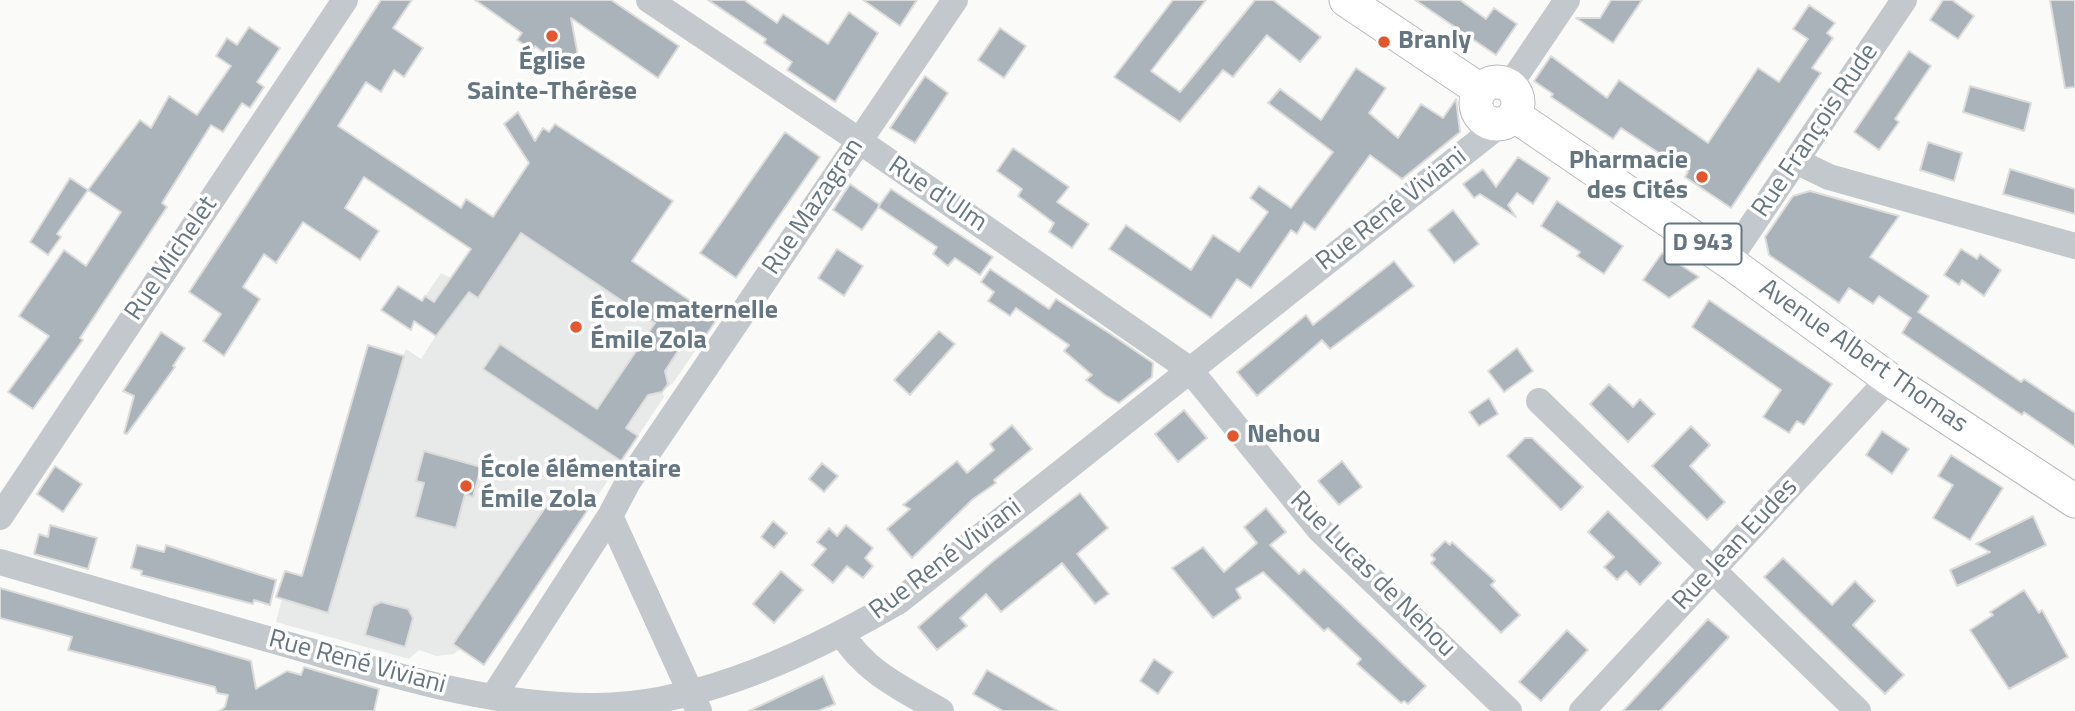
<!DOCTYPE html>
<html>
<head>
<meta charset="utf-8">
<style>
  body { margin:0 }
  canvas { display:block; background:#fafaf8 }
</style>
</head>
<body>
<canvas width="2075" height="711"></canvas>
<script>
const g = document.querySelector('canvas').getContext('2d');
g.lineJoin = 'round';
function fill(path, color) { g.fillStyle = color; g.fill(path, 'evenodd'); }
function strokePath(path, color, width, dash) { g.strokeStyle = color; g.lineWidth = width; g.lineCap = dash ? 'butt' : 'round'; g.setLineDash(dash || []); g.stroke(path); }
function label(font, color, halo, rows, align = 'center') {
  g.font = font + ' "Titillium Web",sans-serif'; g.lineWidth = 7; g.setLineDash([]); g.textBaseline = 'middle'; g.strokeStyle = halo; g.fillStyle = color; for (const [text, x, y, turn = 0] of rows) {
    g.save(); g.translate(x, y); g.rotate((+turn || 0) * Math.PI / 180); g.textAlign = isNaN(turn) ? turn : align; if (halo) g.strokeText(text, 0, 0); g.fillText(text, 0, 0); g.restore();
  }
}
const built = new Path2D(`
  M515,183l202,136 -44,64 -11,9 2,5 -180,268 -24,-16 -6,5 -18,2 -17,-6 -10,9 -133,-37 6,-23 12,3 74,-257 35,11 3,-7 15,10 26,-41 -25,-17 19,-28 10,5z`);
const building = new Path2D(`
  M381,0h31l-19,28 30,20 -19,29 -10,-7 -13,22 -15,-10 -28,44 123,82 5,-9 27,18 36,-54 -25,-39 14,-12 17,29 8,-13 6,4 6,-8 118,77 -41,60 85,58 -21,31 -12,-8 -19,29 3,13 -6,8 -14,3 -22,33 12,8 -17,25 -138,-92 17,-25 97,65 58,-86 -134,-90 -43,65 -9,-6 -33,44 -22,-15 -3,9 -30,-20 17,-24 24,15 3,-5 9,6 37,-53 -107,-72 -19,31 34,23 -19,29 -57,-38 -27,41 -12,-9 -21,33 17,12 -36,57 -21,-15 18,-27 -32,-22z
  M475,0h136l68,46 -21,32 -87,-60 10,54 -33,-23 -4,4 -9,-7 -2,4 -16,-10 5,-7z
  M708,0h36l33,23 6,-9 45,30 21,-32 29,21 -43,69 -48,-32 5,-8 -28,-19 2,-4z
  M863,0h54l-17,26z
  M1173,0h33l-55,71 29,21 75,-92h18l48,37 -21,25 -33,-27 -34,42 -10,-7 -43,52 -66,-45z
  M1415,0h45l26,19 8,-11 23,16 -21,31z
  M1611,0h31l-29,43 -37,-25h24z
  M1943,0h9l22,16 -16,23 -28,-19z
  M2050,0h25v87l-10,1z
  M1809,5l26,18 -8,10 6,5 -21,30 9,5 -90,135 -46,-31 3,-5 -67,-44 -8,11 -62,-42 2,-3 -19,-13 17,-25 56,42 12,-18 89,63 50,-75 21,14 29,-43 -15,-10z
  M249,27l31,21 -23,34 7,5 -14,21 -8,-5 -19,29 -12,-7 -49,78 5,4 -87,131 3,2 -50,69 -25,-17 41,-56 -30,-20 45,-66 22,16 35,-54 -33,-22 52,-70 11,8 18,-32 28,19 34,-49 -15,-10 11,-18 10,7z
  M1000,28l26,18 -22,32 -26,-18z
  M1909,51l22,15 -36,53 4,3 -20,28 -25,-18z
  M1356,68l30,20 -17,25 29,25 23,-34 22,14 13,-19 4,33 -58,47 -32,-24 -55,75 -11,-8 -7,12 -6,-4 -40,58 -14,-9 -26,39 -102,-69 17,-24 65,45 22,-35 26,17 29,-40 -18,-14 9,-12 32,22 42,-56 -65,-49 12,-14 41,31z
  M925,76l23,17 -33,50 -25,-15z
  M1970,86l61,17 -7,28 -61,-19z
  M785,132l35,25 -84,121 -36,-25z
  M1928,142l34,11 -8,28 -34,-11z
  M1013,148l56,39 -12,15 32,22 -17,24 -23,-16 5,-9 -36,-27 4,-7 -25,-18z
  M1518,157l32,21 -17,26 -16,-11 -9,12 8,12 -36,-23 -6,4 -11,-14 20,-15 13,18z
  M2010,169l65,20v25l-72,-20z
  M70,178l18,12 -31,44 4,3 -13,18 -18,-13z
  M850,184l30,21 -18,25 -29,-20z
  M891,189l102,68 -13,18 -25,-17 -7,8 -15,-12 4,-7 -59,-40z
  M1810,191l89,25 -29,41 59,39 -11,16 103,70 3,-3 51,34v34l-51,-35 -2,3 -120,-82 9,-15 -32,-22 -6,8 -24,-16 -10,15 -70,-48 -4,-18 28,-41z
  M1557,201l66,45 -19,28 -27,-18 3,-4 -39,-26z
  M1453,210l26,34 -25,19 -26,-33z
  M837,249l26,17 -19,30 -26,-18z
  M1961,249l16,10 3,-5 21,16 -17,26 -22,-16 -3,5 -15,-10z
  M1662,253l37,24 -30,21 -26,-18z
  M1394,261l20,25 -84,63 -8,-9 -65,56 -20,-24 69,-57 7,10z
  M990,269l59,40 7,-10 53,34 44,30 -1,14 -33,26 -14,-8 -19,-15 6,-5 -28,-24 5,-6 -53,-37 -6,8 -22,-15 6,-9 -13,-10z
  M1709,300l123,84 -28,41 -7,-4 -8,12 -26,-16 18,-27 -89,-63z
  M939,331l16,13 -45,51 -16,-15z
  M161,332l24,16 -12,18 2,1 -48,67 -3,-1 10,-37 -11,-5z
  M368,345l36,11 -76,257 -52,-16 9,-26 17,5z
  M1517,348l16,23 -29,21 -16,-21z
  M1609,384l24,23 7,-8 15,15 -27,28 -38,-38z
  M1489,398l9,16 -19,12 -10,-14z
  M1184,410l23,28 -29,24 -23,-28z
  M1012,425l20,24 -38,31 2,3 -23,16 -61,59 -25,-29 23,-20 -7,-4 54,-44 10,12 27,-23 -4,-6z
  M1691,426l19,19 -20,21 35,36 -18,18 -55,-54z
  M1882,431l27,18 -17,25 -26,-19z
  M1525,438h7l51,49 -22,23 -54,-54z
  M424,451l57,16 -8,30 -8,-3 -9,34 -41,-11 9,-34 -8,-2z
  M1951,455l52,33 -33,52 -37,-22 20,-33 -15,-9z
  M1342,461l20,26 -23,18 -21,-24z
  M822,463l16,13 -14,16 -15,-13z
  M55,466l27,18 -19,28 -26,-18z
  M557,490l30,21 -103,154 -31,-21z
  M1080,493l28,35 -31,26 32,40 -14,10 -33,-41 -61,49 -15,-18 -26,24 7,8 -30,24 -19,-23 74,-65z
  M1266,508l20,24 -16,13 29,29 5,-5 122,117 -18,18 -4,-3 -3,2 -44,-39 4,-5 -33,-31 -4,3 -61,-59 -27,17 5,9 -28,20 -41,-50 31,-21 21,25 33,-29 -13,-16z
  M1608,511l53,52 -21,22 -14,-14 -9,9 -13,-13 10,-10 -26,-25z
  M2033,516l13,29 -89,41 -7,-16 40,-18 -14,-8z
  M773,521l14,12 -13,15 -13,-11z
  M50,525l47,13 -9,31 -54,-15 5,-20 9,3z
  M846,525l27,23 -8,10 8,8 -10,12 -16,-12 -14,17 -21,-18 14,-16 -9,-7 12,-14 8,8z
  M1445,541l5,4 2,-3 43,39 -4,4 29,30 -19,18 -70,-70 4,-4 -4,-4z
  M137,545l27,7 2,-7 110,35 -6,25 -16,-5 -1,4 -112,-29 1,-4 -11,-3z
  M1783,558l49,47 23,-24 20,20 -22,24 51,50 -19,19 -121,-117z
  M781,571l22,19 -29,33 -21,-19z
  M0,588l251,73 5,28 31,-18 14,4 3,-8 75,22 -5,22h-155l6,-4 3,-12 -11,-2 -2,-6 -147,-37 4,-13 -72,-19z
  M2024,590l15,23 3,-3 26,47 -59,32 -39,-59 23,-15 -3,-3z
  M381,602l27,7 5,9 -8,29 -40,-12 8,-29z
  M1708,619l21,18 -21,23 -48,51h-37z
  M1567,630l21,20 -47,51 -22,-19z
  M1154,659l19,13 -15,22 -18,-13z
  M987,670l71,41h-55l-30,-17z
  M823,676l12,28 -17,7h-69z`);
const minor = new Path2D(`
  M649,0l196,131 344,238 130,160 190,182
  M1509,86l58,-86
  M1796,161l33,16 246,69
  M1728,261l176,-261
  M1539,401l319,310
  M610,516l89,195
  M0,517l345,-517
  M0,562c99,29 197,57 296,85 97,28 198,60 300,59 103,0 216,-54 303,-105l603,-478
  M842,634c23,38 61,55 99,77
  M493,697l117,-181 18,-34 327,-482
  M1582,711l307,-332`);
const major = new Path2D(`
  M1346,0l134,90
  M1476 103a21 21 0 1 1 42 0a21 21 0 1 1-42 0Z
  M1514,115l214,146 161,118 186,122`);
const markers = [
  [552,36,7,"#e4572e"],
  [1384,42,7,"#e4572e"],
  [1702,177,7,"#e4572e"],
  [576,327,7,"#e4572e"],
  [1233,436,7,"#e4572e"],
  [466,486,7,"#e4572e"]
];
const shields = [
  [1703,244,77]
];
const shieldNames = [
  ["D 943",1703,244]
];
const poiNames = [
  ["Branly",1398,42],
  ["Église",552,63,"center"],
  ["Sainte-Thérèse",552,93,"center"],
  ["Pharmacie",1688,162,"right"],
  ["des Cités",1688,192,"right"],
  ["École maternelle",590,312],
  ["Émile Zola",590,342],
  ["Nehou",1247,436],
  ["École élémentaire",480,471],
  ["Émile Zola",480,501]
];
const streetNames = [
  ["Rue François Rude",1816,131,-56],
  ["Rue d'Ulm",937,195,34],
  ["Rue Mazagran",814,207,-56],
  ["Rue René Viviani",1392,210,-38],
  ["Rue Michelet",172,259,-56],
  ["Avenue Albert Thomas",1863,357,35],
  ["Rue Jean Eudes",1736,545,-47],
  ["Rue René Viviani",946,560,-37],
  ["Rue Lucas de Nehou",1372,575,45],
  ["Rue René Viviani",357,663,15]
];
fill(built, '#e8e9e9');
fill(building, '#aab3b9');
strokePath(building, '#dcdcda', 2);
strokePath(major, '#b5babe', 35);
strokePath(minor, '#c3c8cc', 26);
strokePath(major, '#fff', 33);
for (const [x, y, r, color] of markers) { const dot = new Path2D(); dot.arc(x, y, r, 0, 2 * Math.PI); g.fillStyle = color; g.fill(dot); strokePath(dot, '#fff', 2.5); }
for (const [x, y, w] of shields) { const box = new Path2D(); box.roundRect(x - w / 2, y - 20.5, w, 41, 5); g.fillStyle = '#fff'; g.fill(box); strokePath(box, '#657683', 2); }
label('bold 24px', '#657683', null, shieldNames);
label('bold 26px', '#657683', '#fff', poiNames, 'left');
label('26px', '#657683', '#fff', streetNames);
</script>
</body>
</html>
